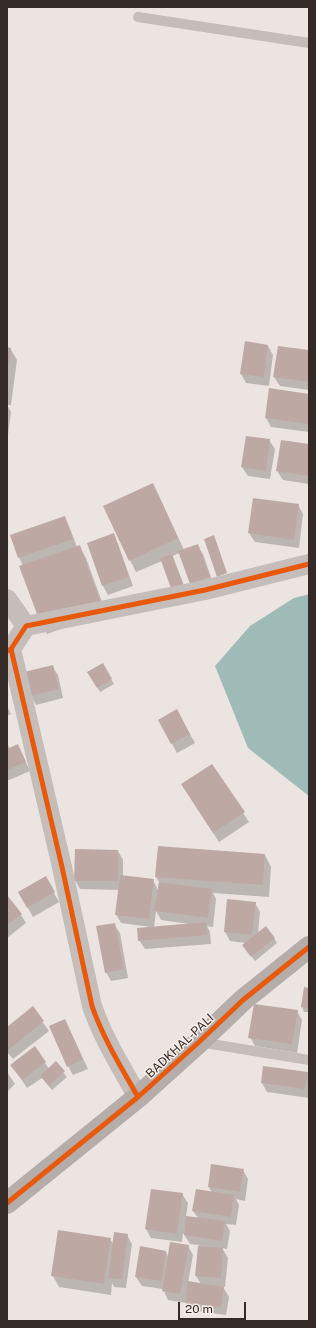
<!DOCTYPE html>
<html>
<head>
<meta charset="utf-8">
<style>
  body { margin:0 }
  #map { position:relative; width:316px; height:1328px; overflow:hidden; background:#ebe4e0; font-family:"Public Sans",sans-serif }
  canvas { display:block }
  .frame { position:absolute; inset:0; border:8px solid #342a28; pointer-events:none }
  .scale { position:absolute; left:178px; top:1302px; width:68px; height:18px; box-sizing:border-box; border:2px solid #342a28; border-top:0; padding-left:5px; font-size:12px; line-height:14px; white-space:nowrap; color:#342a28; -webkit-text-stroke:3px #f7eee8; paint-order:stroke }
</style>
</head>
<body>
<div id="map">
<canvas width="316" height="1328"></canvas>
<div class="frame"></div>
<div class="scale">20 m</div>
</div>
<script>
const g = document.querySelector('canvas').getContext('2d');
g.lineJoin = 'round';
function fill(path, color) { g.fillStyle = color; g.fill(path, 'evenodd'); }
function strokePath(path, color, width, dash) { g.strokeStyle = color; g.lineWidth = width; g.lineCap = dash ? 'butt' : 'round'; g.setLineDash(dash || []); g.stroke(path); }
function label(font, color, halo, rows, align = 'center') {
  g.font = font + ' "Public Sans",sans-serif'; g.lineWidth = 3; g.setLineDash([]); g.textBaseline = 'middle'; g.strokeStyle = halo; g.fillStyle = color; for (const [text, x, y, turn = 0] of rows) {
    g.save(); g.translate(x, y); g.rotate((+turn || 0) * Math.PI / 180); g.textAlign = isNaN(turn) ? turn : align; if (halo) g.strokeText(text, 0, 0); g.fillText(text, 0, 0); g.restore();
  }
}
const water = new Path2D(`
  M309,594v202l-61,-48 -33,-82 35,-40 44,-28z`);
const shadow = new Path2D(`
  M268,346l5,9 -4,31 -23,-3 -5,-9z
  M7,348h3l7,12 -6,45h-4l4,7 -4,30z
  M309,351v39l-29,-4 -6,-9z
  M309,395v37l-38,-5 -5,-9z
  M269,440l6,9 -5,30 -22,-3 -6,-9z
  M309,445v39l-26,-4 -6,-9z
  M152,485l7,11 25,54 13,-5 6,9 11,32 -18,7 -16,-40 -8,3 14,35 -24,-30 -26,11 -6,-12z
  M298,505l5,9 -4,34 -44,-6 -6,-9z
  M64,517l5,9 8,21 2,-1 7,12 20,55 -59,21 -6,-12 -18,-56 -4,-9z
  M113,535l5,9 15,42 -25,9 -5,-9 -15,-43z
  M102,664l12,20 -14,8 -12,-19z
  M52,666l6,9 5,23 -27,7 -5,-9z
  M7,706l4,8 -4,2z
  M159,720h23l13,23 -18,10z
  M7,743l3,6 8,-3 12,25 -23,10z
  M212,765l37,57 -30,20 -37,-57z
  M159,847l106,8 6,12 -2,30 -56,-4 3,6 -3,28 -6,-1 3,6 1,12 -66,5 -6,-9 12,-13 -30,-4 -5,-9 3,-24 -39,-1 -5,-9 43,-29 5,9v16l30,4 5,10 1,-8 -3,-5zM156,911l5,9 28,4 -35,4z
  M45,877l14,25 -26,15 -14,-25z
  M7,897l14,18 5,8 -19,15z
  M228,900l27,3 5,9 -2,21 16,5 3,5 -22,18 -9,-12v-6l-16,-2 -5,-9z
  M114,924l6,9 8,45 -17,3 -5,-9z
  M309,989v23h-5l-2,-5z
  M32,1008l17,23 -36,28 -6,-7v-24z
  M297,1011l5,9 -5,33 -42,-7 -5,-9z
  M65,1020l23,49 -15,6 -5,-9z
  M35,1048l14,21 7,-6 11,14 -15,13 -10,-12 -15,10 -15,-23z
  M7,1072l8,12 -8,8z
  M308,1073l1,3v22l-42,-6 -5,-9z
  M243,1170l5,9 -3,22 -9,-2 3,6 -3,20 -10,-1 4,7 -3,18 -5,-1 6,10 -3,29h-2l6,10 -3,18 -35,-5 -5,-7 -18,-3 -5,-11 -21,-3 -6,-9 30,-25 2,4 20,-10 5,9 -5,28 13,1 -5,-8 3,-31 -9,-1 -7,-11 -1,9 -31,-4 -5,-9 36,-35 6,9 -2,14 12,1 -5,-7 19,-18 -3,-6z
  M127,1235l5,9 -6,44 -12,-1 -2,-4 -1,12 -52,-8 -6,-11 57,-37 4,6z`);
const building = new Path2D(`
  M245,341l23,4 -4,32 -24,-3z
  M278,346l31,4v32l-36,-5z
  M7,347l4,1 -3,19h-1z
  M269,388l40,6v30l-44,-6z
  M246,436l24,3 -4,32 -25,-4z
  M281,440l28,4v32l-33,-5z
  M153,483l25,55 -49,23 -26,-55z
  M253,498l46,6 -5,36 -46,-7z
  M65,516l8,23 -55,19 -8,-23z
  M114,533l15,44 -27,9 -15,-43z
  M214,535l13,38 -10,4 -13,-38z
  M198,544l12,33 -20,7 -12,-33z
  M80,545l20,56 -60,21 -21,-56z
  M172,554l12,32 -12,5 -12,-33z
  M103,663l9,16 -15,9 -10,-16z
  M53,665l6,24 -29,7 -6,-24z
  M177,709l13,25 -19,10 -13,-24z
  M18,744l8,18 -19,8v-21z
  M212,764l33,48 -32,21 -32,-49z
  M158,846l107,8 -2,31 -108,-8z
  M75,849l43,1v31h-44z
  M120,875l34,4 -5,40 -34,-4z
  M46,876l9,16 -28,16 -9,-16z
  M159,882l53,7 -4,29 -54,-7z
  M7,895l15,19 -15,11z
  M227,899l29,3 -4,33 -28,-3z
  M206,922l1,13 -69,6 -1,-13z
  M115,923l9,46 -19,4 -9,-47z
  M266,926l9,12 -24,19 -9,-12z
  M304,987l5,1v20l-8,-1z
  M254,1004l44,6 -6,34 -44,-6z
  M33,1006l11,15 -37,30v-24z
  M65,1019l18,40 -16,8 -18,-41z
  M35,1046l11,16 -24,18 -12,-15z
  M56,1061l9,10 -16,15 -9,-10z
  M263,1066l45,6 -3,17 -44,-6z
  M211,1164l33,5 -4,23 -32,-5z
  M151,1189l32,4 -6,41 -32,-5z
  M196,1189l38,6 -3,22 -39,-6z
  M186,1216l39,5 -3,20 -38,-6z
  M58,1230l53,8 -7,46 -53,-8z
  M114,1232l14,2 -6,45 -14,-1z
  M170,1242l19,3 -9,49 -18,-3z
  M140,1246l26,5 -4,30 -27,-4z
  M198,1246l25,2 -2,30 -26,-2z
  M188,1281l36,6 -3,20 -36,-5z`);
const lane = new Path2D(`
  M138,17l171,26
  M199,1042l110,18`);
const street = new Path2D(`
  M7,599l19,27
  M11,649l15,-23 179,-36 104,-26
  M7,651l4,-2 51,218 30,139c11,32 29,61 46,91`);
const secondary = new Path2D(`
  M7,1203l131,-106 61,-55 44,-42 66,-53`);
const cycleway = new Path2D(`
  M11,649l15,-23 179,-36 104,-26
  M7,651l4,-2 51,218 30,139c11,32 29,61 46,91
  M7,1203l131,-106 61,-55 44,-42 66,-53`);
const streetNames = [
  ["BADKHAL-PALI",180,1046,-43]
];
fill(water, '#9fbbb7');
fill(shadow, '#0003');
fill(building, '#bda8a4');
strokePath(lane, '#c4bdba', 10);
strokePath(street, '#c4bdba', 20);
strokePath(secondary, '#b5adaa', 22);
strokePath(cycleway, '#e8590c', 5);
label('12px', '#342a28', '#f7eee8', streetNames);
</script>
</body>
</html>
